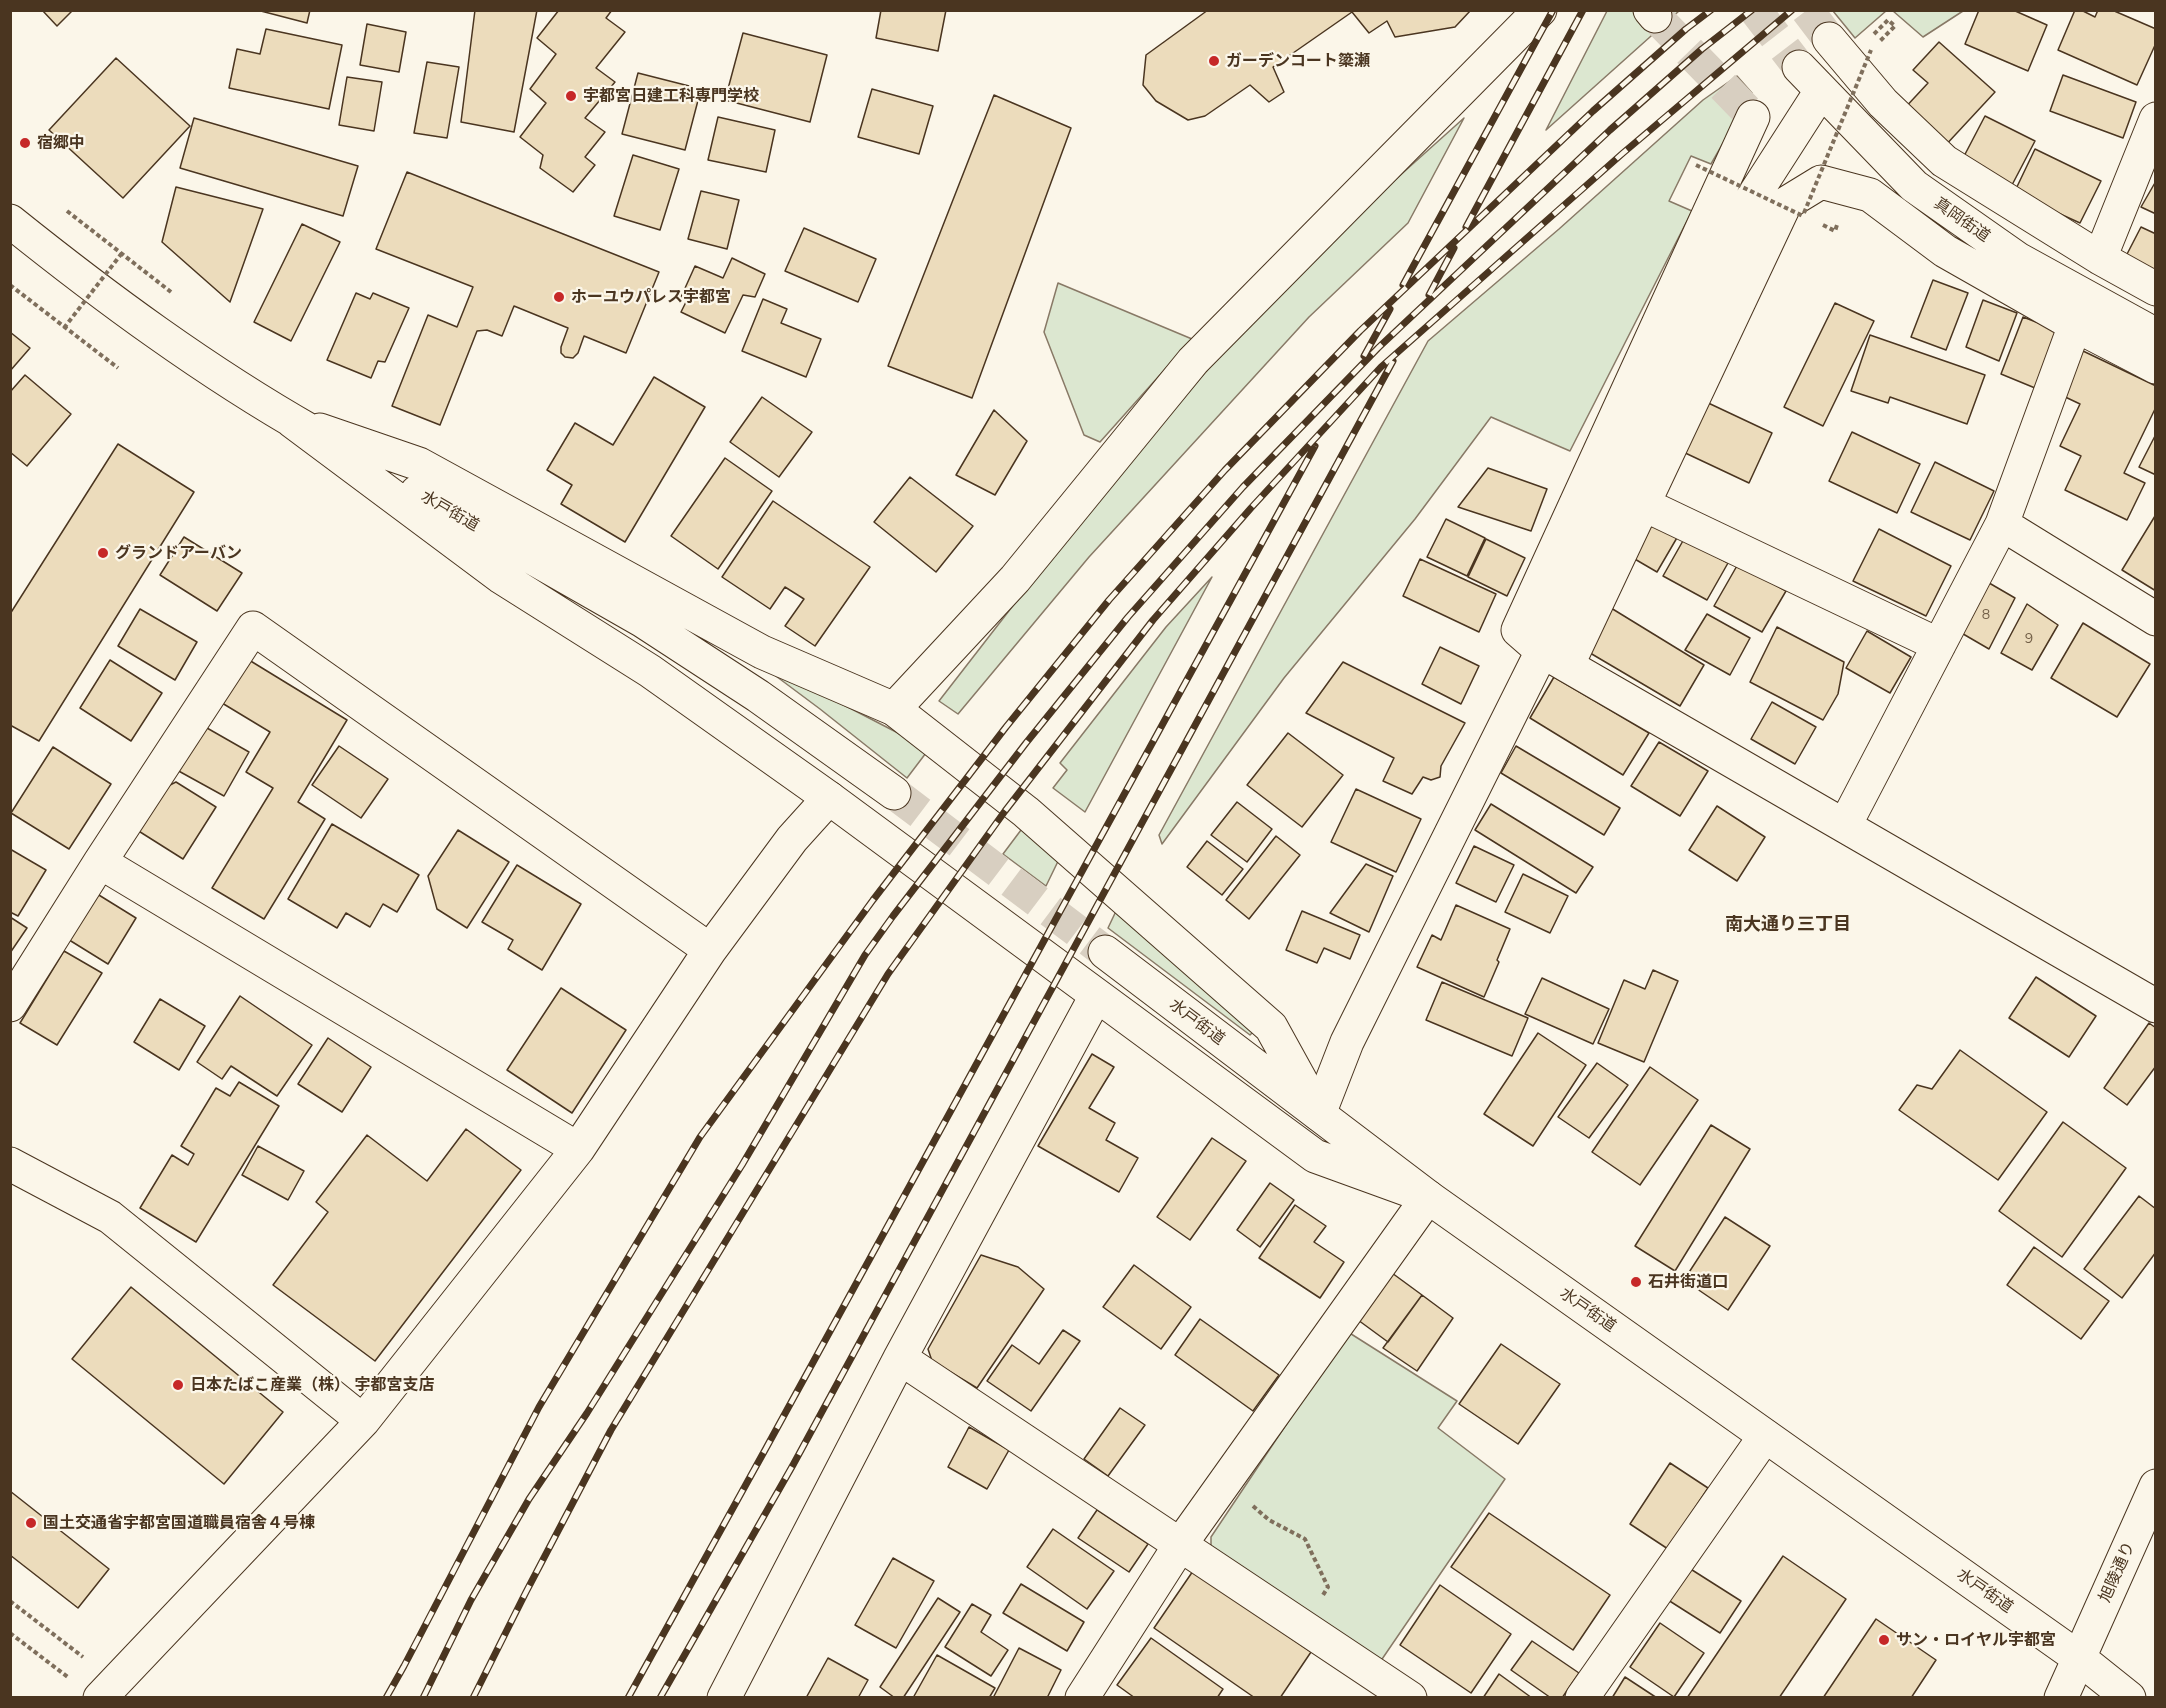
<!DOCTYPE html>
<html>
<head>
<meta charset="utf-8">
<style>
  body { margin:0 }
  #map { position:relative; width:2166px; height:1708px; overflow:hidden; background:#fbf6e9; font-family:Mulish,sans-serif }
  canvas { display:block }
  .frame { position:absolute; inset:0; border:12px solid #4a3520; pointer-events:none }
</style>
</head>
<body>
<div id="map">
<canvas width="2166" height="1708"></canvas>
<div class="frame"></div>
</div>
<script>
const g = document.querySelector('canvas').getContext('2d');
g.lineJoin = 'round';
function fill(path, color) { g.fillStyle = color; g.fill(path, 'evenodd'); }
function strokePath(path, color, width, dash) { g.strokeStyle = color; g.lineWidth = width; g.lineCap = dash ? 'butt' : 'round'; g.setLineDash(dash || []); g.stroke(path); }
function label(font, color, halo, rows, align = 'center') {
  g.font = font + ' Mulish,"Noto Sans JP",sans-serif'; g.lineWidth = 4.5; g.setLineDash([]); g.textBaseline = 'middle'; g.strokeStyle = halo; g.fillStyle = color; for (const [text, x, y, turn = 0] of rows) {
    g.save(); g.translate(x, y); g.rotate((+turn || 0) * Math.PI / 180); g.textAlign = isNaN(turn) ? turn : align; if (halo) g.strokeText(text, 0, 0); g.fillText(text, 0, 0); g.restore();
  }
}
const green = new Path2D(`
  M1607,11h72l-133,119z
  M1833,11h53l-31,27z
  M1893,11h70l-40,26z
  M1737,76l15,17 -41,71 -20,-8 -22,45 23,10 -122,240 -79,-34 -76,102 -131,159 -122,166 -3,-9 269,-494 131,-112 144,-129z
  M1464,118l-56,105 -99,94 -220,240 -131,157 -19,-13 128,-165 142,-168 139,-146z
  M1058,283l134,56 -92,103 -16,-7 -40,-103z
  M1212,577l-127,235 -32,-24 14,-18 -7,-7 106,-136z
  M749,656l180,93 -22,29 -87,-69z
  M1030,818l34,31 -18,37 -43,-32z
  M1117,909l137,122 -4,4 -142,-107z
  M1348,1332l109,69 -19,27 67,51 -127,186 -167,-113v-15z`);
const building = new Path2D(`
  M42,10h31l-16,16z
  M257,10h53l-3,13z
  M475,10h62l-23,122 -53,-10z
  M559,10h53l-6,8 19,14 -29,36 19,14 -30,36 20,14 -20,25 10,8 -22,27 -33,-24 3,-13 -23,-18 26,-34 -16,-14 26,-35 -19,-16z
  M881,10h65l-8,41 -62,-13z
  M1208,10h263l-16,17 -60,10 -8,-16 -18,12 -17,-21 -79,55 11,25 -15,10 -19,-17 -45,31 -17,4 -32,-19 -13,-16 3,-30z
  M1979,10h34l34,15 -19,46 -63,-27z
  M2075,10h6l14,7 3,-7h14l44,19v14l-19,42 -79,-35z
  M367,24l39,8 -7,40 -39,-7z
  M266,29l76,16 -13,64 -100,-21 8,-39 23,5z
  M743,33l84,22 -17,67 -85,-22z
  M1939,42l56,50 -52,56 -41,-37 26,-28 -15,-13z
  M116,58l74,68 -67,72 -74,-68z
  M427,62l32,5 -12,71 -33,-5z
  M638,73l63,16 -16,61 -63,-16z
  M2063,75l73,27 -13,36 -73,-27z
  M347,77l35,5 -8,49 -35,-6z
  M872,89l61,17 -14,48 -61,-17z
  M994,95l77,33 -99,270 -84,-32z
  M1985,116l50,25 -23,44 -50,-25z
  M718,117l57,13 -9,42 -58,-12z
  M194,118l164,48 -15,50 -163,-48z
  M2035,149l66,32 -21,42 -66,-30z
  M633,155l46,14 -19,61 -46,-14z
  M407,172l252,100 -33,81 -42,-17 -6,17 -5,5 -8,-1 -4,-4v-6l7,-19 -54,-22 -12,30 -15,-6 -10,1 -37,94 -48,-19 36,-91 29,12 16,-40 -97,-38z
  M2156,181v33l-15,-7z
  M176,187l87,22 -33,93 -68,-60z
  M701,191l38,9 -12,49 -39,-10z
  M302,224l38,18 -49,99 -37,-19z
  M2141,227l15,7v40l-31,-16z
  M804,228l72,31 -18,43 -73,-31z
  M732,258l33,16 -10,23 -12,-2 -18,38 -44,-21 6,-12 -6,-3 14,-31 28,12z
  M1933,280l35,13 -22,57 -35,-13z
  M356,293l14,6 3,-6 36,15 -24,54 -7,-1 -7,17 -44,-18z
  M763,299l24,10 -6,14 40,16 -15,38 -64,-26z
  M1983,300l34,13 -18,48 -33,-14z
  M1835,303l39,18 -51,105 -39,-19z
  M2023,317l34,13 -22,58 -34,-14z
  M10,332l20,16 -20,23z
  M1870,335l115,40 -18,49 -77,-27 -2,6 -37,-12z
  M2083,351l73,35v21l-32,66 21,10 -18,37 -62,-30 16,-34 -21,-10 20,-42 -19,-9z
  M25,375l46,39 -44,52 -17,-14v-60z
  M654,377l51,30 -80,135 -64,-38 11,-19 -25,-15 28,-47 38,22z
  M762,397l50,35 -33,45 -49,-35z
  M1704,401l68,32 -23,50 -68,-32z
  M994,410l33,31 -32,54 -39,-20z
  M1852,432l68,32 -23,49 -68,-32z
  M2156,434v41l-17,-8z
  M118,444l76,48 -155,249 -29,-16v-111z
  M725,458l47,33 -54,78 -47,-33z
  M1935,462l59,29 -24,49 -59,-28z
  M1488,468l59,21 -16,42 -73,-24z
  M910,477l63,49 -37,46 -62,-50z
  M773,501l97,66 -55,79 -30,-20 19,-27 -19,-12 -15,22 -48,-32z
  M2155,516h1v75l-34,-21z
  M1446,519l39,19 -18,38 -40,-19z
  M1653,522l25,14 -21,36 -24,-14z
  M1879,529l72,37 -25,50 -73,-35z
  M184,537l58,36 -25,38 -57,-36z
  M1486,539l39,19 -18,38 -39,-19z
  M1684,539l44,24 -21,37 -44,-24z
  M1420,559l76,35 -17,38 -76,-36z
  M1738,564l48,27 -24,41 -48,-26z
  M1984,580l31,18 -26,51 -31,-18z
  M2027,604l31,21 -26,45 -31,-17z
  M1611,608l93,57 -24,41 -95,-56z
  M140,609l57,33 -22,38 -57,-34z
  M1707,614l43,24 -20,37 -45,-25z
  M2083,623l67,41 -33,53 -66,-39z
  M1777,627l67,35 -6,32 -15,26 -73,-38z
  M1867,631l44,26 -21,36 -44,-25z
  M1440,647l39,19 -18,38 -39,-20z
  M110,660l52,33 -31,48 -51,-33z
  M249,660l98,60 -49,82 27,17 -61,100 -52,-31 61,-100 -27,-16 24,-40 -48,-29z
  M1343,662l122,61 -24,43 -1,11 -9,3 -8,-3 -11,17 -29,-13 11,-23 -88,-45z
  M1554,677l95,56 -26,42 -93,-57z
  M1772,702l44,25 -21,37 -44,-25z
  M200,724l49,28 -25,44 -49,-27z
  M1288,733l55,42 -41,52 -55,-42z
  M1659,742l49,29 -28,45 -49,-30z
  M339,746l49,33 -27,39 -49,-33z
  M1516,746l104,62 -16,27 -103,-62z
  M53,747l58,37 -42,65 -58,-36z
  M176,782l40,25 -33,52 -46,-29 25,-41z
  M1356,789l65,30 -25,53 -65,-30z
  M1237,802l35,27 -25,33 -36,-27z
  M1491,804l102,63 -17,26 -101,-63z
  M1717,806l48,31 -28,44 -48,-31z
  M332,824l87,51 -22,37 -14,-8 -13,23 -24,-14 -9,15 -49,-29z
  M458,830l51,32 -42,66 -30,-19 -9,-33z
  M1276,836l24,19 -51,64 -23,-19z
  M1207,841l36,28 -21,26 -35,-28z
  M1474,846l40,19 -18,37 -40,-19z
  M10,849l36,21 -28,46 -8,-4z
  M1366,864l27,12 -24,56 -39,-19z
  M517,865l64,39 -39,66 -34,-21 5,-9 -31,-18z
  M1523,874l45,22 -18,37 -45,-21z
  M94,892l42,26 -28,46 -42,-26z
  M1456,905l54,24 -13,31 2,2 -15,35 -67,-30 15,-32 9,5z
  M1302,911l58,24 -10,24 -26,-11 -7,15 -31,-13z
  M10,917l17,11 -17,25z
  M64,951l38,22 -45,72 -37,-22z
  M1653,970l25,11 -34,81 -46,-19 26,-63 21,9z
  M2036,977l60,39 -27,41 -60,-39z
  M1542,978l67,31 -16,35 -68,-30z
  M1442,982l86,36 -16,38 -86,-36z
  M561,988l65,42 -54,83 -65,-43z
  M240,996l72,49 -35,51 -46,-30 -9,13 -25,-17z
  M160,999l45,27 -26,44 -45,-28z
  M2149,1023l7,5v38l-29,39 -23,-17z
  M1538,1033l48,32 -53,81 -49,-32z
  M328,1038l43,29 -29,45 -44,-28z
  M1960,1050l87,62 -49,68 -99,-70 18,-25 15,4z
  M1092,1054l22,13 -25,41 26,15 -9,17 32,18 -19,34 -81,-46z
  M1597,1063l31,22 -39,53 -31,-21z
  M1650,1067l48,33 -58,85 -48,-33z
  M239,1082l40,24 -83,136 -56,-34 32,-53 16,10 6,-11 -13,-8 35,-58 14,8z
  M2063,1122l63,46 -64,89 -63,-46z
  M1711,1125l39,24 -75,122 -40,-25z
  M466,1129l55,41 -146,191 -102,-76 55,-73 -12,-10 51,-67 60,46z
  M1212,1138l34,23 -56,79 -33,-23z
  M258,1146l46,25 -16,29 -46,-25z
  M1270,1183l24,17 -34,47 -23,-17z
  M2139,1196l17,13v43l-34,46 -38,-29z
  M1295,1205l31,21 -12,16 30,20 -24,36 -61,-40z
  M1725,1217l45,29 -42,64 -44,-30z
  M2034,1247l75,54 -28,38 -74,-54z
  M981,1255l37,12 26,22 -67,99 -45,-27 -4,-12z
  M1134,1265l57,42 -30,42 -58,-42z
  M1392,1273l30,22 -34,47 -30,-22z
  M131,1287l152,125 -59,72 -152,-125z
  M1422,1295l31,23 -36,53 -34,-23z
  M1200,1319l79,56 -26,36 -78,-56z
  M1063,1330l17,11 -49,70 -44,-30 25,-36 27,19z
  M1501,1344l59,40 -42,60 -59,-40z
  M1120,1408l25,17 -37,51 -24,-17z
  M969,1427l40,23 -22,39 -39,-22z
  M1670,1463l38,25 -40,61 -38,-25z
  M10,1491l99,78 -31,39 -68,-53z
  M1097,1510l51,34 -19,28 -51,-34z
  M1489,1513l121,82 -37,55 -122,-83z
  M1053,1529l61,42 -27,38 -60,-42z
  M1783,1556l63,43 -67,99h-92z
  M893,1558l41,23 -38,67 -41,-23z
  M1689,1568l52,33 -21,32 -52,-33z
  M1193,1571l118,81 -31,46h-25l-101,-70z
  M1021,1584l63,38 -17,29 -64,-38z
  M1440,1585l71,49 -40,59 -71,-48z
  M938,1598l22,14 -57,86h-8l-15,-11z
  M972,1604l19,11 -10,17 27,18 -17,26 -46,-29z
  M1876,1619l60,41 -25,38h-88z
  M1660,1623l44,30 -30,44 -44,-30z
  M1151,1638l72,51 -6,9h-82l-18,-13z
  M1532,1641l47,32 -17,25h-11l-40,-28z
  M1019,1648l42,22 -14,28h-54z
  M937,1655l58,33 -6,10h-76z
  M828,1658l40,22 -10,18h-52z
  M1499,1674l33,24h-49z
  M1625,1677l32,21h-45z`);
const minorTunnel = new Path2D(`
  M1755,10l44,57
  M1807,10l22,29
  M1655,16l98,101`);
const majorTunnel = new Path2D(`
  M894,793l211,159`);
const path = new Path2D(`
  M1874,34l14,-14 7,6 -15,15
  M67,211l104,81
  M1823,225l12,6 2,-6
  M10,285l108,83
  M1253,1506l16,14 36,19 23,48 -5,8
  M10,1601l73,56
  M10,1633l59,45`);
const minor = new Path2D(`
  M1650,10l5,6
  M1829,39l54,64 61,58 156,97 56,31
  M1799,67l115,119 104,73 138,76
  M1753,117l-235,513 24,21 614,355
  M2100,258l56,-139
  M1643,504l296,141
  M2002,524l154,95
  M1568,664l217,-460 36,-22 49,13 75,56 130,74 81,42
  M894,709l121,-130 178,-218 347,-351
  M1845,825l157,-301 73,-199
  M100,862l478,287
  M10,1005l90,-143 153,-234 457,322
  M1319,1114l28,-72 195,-391 209,-451 70,-109
  M10,1164l100,53 253,204
  M900,1358l510,340
  M100,1698l263,-277 215,-272 132,-199 82,-111 37,-41
  M724,1698l176,-340 196,-362
  M1082,1698l98,-153 248,-348
  M1582,1698l183,-262
  M2129,1698l-50,-40 77,-172`);
const major = new Path2D(`
  M10,221c96,77 195,150 302,211
  M292,421l209,156 149,94 179,127 486,358 113,41
  M320,430l99,34 343,188 132,57 132,103 245,215 48,87
  M417,492l226,129 115,75 136,97
  M1105,952l323,245 651,461 -18,40`);
const rail = new Path2D(`
  M1466,227l117,-217
  M1403,285l150,-275
  M1429,295l25,-47
  M1364,356l26,-47
  M386,1698l18,-32 135,-259 161,-270 173,-237 133,-173 103,-127 116,-130 135,-139 233,-220 93,-82 25,-19
  M423,1698l48,-98 58,-101 58,-86 155,-248 123,-210 28,-39 133,-173 102,-126 115,-130 135,-139 232,-218 92,-81 50,-39
  M473,1698l53,-106 85,-162 277,-456 117,-163 148,-191 98,-112 130,-141 242,-214 169,-143
  M628,1698l137,-248 550,-1004
  M660,1698l133,-233 600,-1104`);
const pathBridge = new Path2D(`
  M1696,165l107,51
  M1804,213l67,-163
  M64,328l58,-75`);
const markers = [
  [1214,61,6,"#c62828"],
  [571,96,6,"#c62828"],
  [25,143,6,"#c62828"],
  [559,297,6,"#c62828"],
  [103,553,6,"#c62828"],
  [1636,1282,6,"#c62828"],
  [178,1385,6,"#c62828"],
  [31,1523,6,"#c62828"],
  [1884,1640,6,"#c62828"]
];
const numberNames = [
  ["8",1986,615],
  ["9",2029,639]
];
const poiNames = [
  ["ガーデンコート簗瀬",1226,61],
  ["宇都宮日建工科専門学校",583,96],
  ["宿郷中",37,143],
  ["ホーユウパレス宇都宮",571,297],
  ["グランドアーバン",115,553],
  ["石井街道口",1648,1282],
  ["日本たばこ産業（株） 宇都宮支店",190,1385],
  ["国土交通省宇都宮国道職員宿舎４号棟",43,1523],
  ["サン・ロイヤル宇都宮",1896,1640]
];
const streetNames = [
  ["真岡街道",1962,220,35],
  ["水戸街道",450,511,30],
  ["水戸街道",1197,1022,37],
  ["水戸街道",1588,1310,35],
  ["旭陵通り",2117,1572,-66],
  ["水戸街道",1985,1591,35]
];
const neighbourhoodNames = [
  ["南大通り三丁目",1788,925]
];
fill(green, '#dce7d0');
strokePath(green, '#887966', 1.5);
fill(building, '#ecdcbc');
strokePath(building, '#4a3520', 1.5);
strokePath(minorTunnel, '#d8cfc1', 33, [33, 16]);
strokePath(majorTunnel, '#d8cfc1', 33, [33, 16]);
strokePath(minor, '#4a3520', 35);
strokePath(major, '#4a3520', 35);
strokePath(path, '#7f6f5c', 4, [4.5, 3]);
strokePath(minor, '#fbf6e9', 33);
strokePath(major, '#fbf6e9', 33);
strokePath(rail, '#4a3520', 7);
strokePath(rail, '#fbf6e9', 4.5, [14]);
strokePath(pathBridge, '#7f6f5c', 4, [4.5, 3]);
for (const [x, y, r, color] of markers) { const dot = new Path2D(); dot.arc(x, y, r, 0, 2 * Math.PI); g.fillStyle = color; g.fill(dot); strokePath(dot, '#fbf6e9', 2); }
label('14px', '#725f47', null, numberNames);
label('bold 16px', '#4a3520', '#fbf6e9', poiNames, 'left');
label('16px', '#4a3520', '#fbf6e9', streetNames);
label('bold 18px', '#4a3520', '#fbf6e9', neighbourhoodNames);
</script>
</body>
</html>
